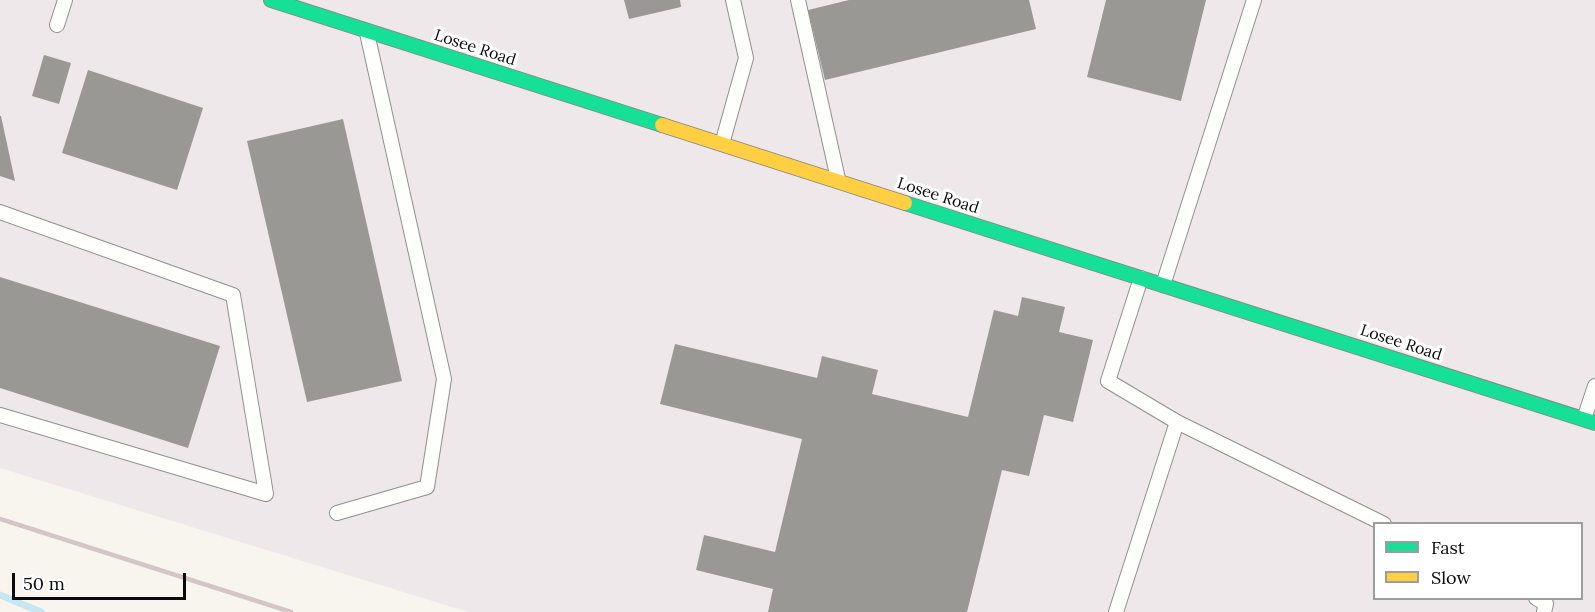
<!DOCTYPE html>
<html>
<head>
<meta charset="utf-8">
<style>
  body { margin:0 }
  #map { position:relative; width:1595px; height:612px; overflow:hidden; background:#f8f5ee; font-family:Lora,serif }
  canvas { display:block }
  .legend { position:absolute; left:1373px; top:522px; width:210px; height:78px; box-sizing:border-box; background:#fff; border:2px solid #9d9d9d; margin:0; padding:8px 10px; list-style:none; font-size:18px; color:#0a0a0a }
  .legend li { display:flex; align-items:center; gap:12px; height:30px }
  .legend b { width:30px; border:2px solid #9d9d9d }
  .scale { position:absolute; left:12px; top:573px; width:174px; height:27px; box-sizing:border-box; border:3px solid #0a0a0a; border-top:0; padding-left:8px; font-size:18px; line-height:21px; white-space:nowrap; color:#0a0a0a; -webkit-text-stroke:4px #fff; paint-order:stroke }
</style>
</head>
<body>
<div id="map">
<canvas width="1595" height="612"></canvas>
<ul class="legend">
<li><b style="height:8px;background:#16e098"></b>Fast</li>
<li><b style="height:8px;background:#ffcf43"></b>Slow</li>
</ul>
<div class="scale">50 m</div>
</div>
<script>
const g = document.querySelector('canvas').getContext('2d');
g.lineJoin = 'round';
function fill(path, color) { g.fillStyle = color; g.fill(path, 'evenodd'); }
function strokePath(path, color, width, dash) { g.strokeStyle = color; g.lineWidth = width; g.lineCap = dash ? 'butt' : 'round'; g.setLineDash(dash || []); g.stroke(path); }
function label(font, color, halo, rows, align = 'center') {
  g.font = font + ' Lora,serif'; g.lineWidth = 6; g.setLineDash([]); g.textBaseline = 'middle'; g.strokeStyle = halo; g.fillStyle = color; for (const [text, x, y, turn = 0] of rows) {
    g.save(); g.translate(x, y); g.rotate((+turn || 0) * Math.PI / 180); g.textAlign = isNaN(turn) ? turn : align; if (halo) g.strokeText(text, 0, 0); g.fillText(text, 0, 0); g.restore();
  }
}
const industrial = new Path2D(`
  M0,0h1595v612h-1127l-468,-144zM1374,524h208v74h-208z`);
const stream = new Path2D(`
  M0,595l41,17`);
const building = new Path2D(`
  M624,0h56l1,7 -52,12z
  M849,0h180l7,29 -211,51 -17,-70z
  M1106,0h100l-25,101 -94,-24z
  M44,55l27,8 -12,41 -27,-8z
  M88,70l115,38 -26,82 -115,-37z
  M0,116h1l14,65 -15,-5z
  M343,119l59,262 -95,21 -60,-261z
  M0,277l220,69 -32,102 -188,-60z
  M1022,297l43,10 -6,25 34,8 -20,82 -29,-7 -15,61 -27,-6 -35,142h-199l5,-23 -77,-19 8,-35 71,17 27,-113 -142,-35 15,-60 142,34 5,-22 56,14 -6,24 96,23 26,-107 24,6z`);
const lane = new Path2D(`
  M798,0l40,179
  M57,25l8,-25
  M722,144l24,-86 -13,-58
  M0,212l233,83 33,199 -266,-79
  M1141,278l-33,103 69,41 207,102
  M1163,285l91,-285
  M1584,419l11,-33
  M337,513l90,-26 17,-108 -77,-346
  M1536,598l10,6 -2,8
  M1116,612l61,-190`);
const fast = new Path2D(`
  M271,0l391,125
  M905,203l690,220`);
const slow = new Path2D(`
  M662,125l243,78`);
const rail = new Path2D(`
  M0,519l291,93`);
const streetNames = [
  ["Losee Road",475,48,18],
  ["Losee Road",938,196,18],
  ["Losee Road",1401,343,18]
];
fill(industrial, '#eee8eb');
strokePath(stream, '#c7e6ef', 7);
fill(building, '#9a9894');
strokePath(lane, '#91908d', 16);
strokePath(fast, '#888683', 16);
strokePath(slow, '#888683', 16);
strokePath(lane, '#fefefc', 14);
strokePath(fast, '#16e098', 14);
strokePath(slow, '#ffcf43', 14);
strokePath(rail, '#d4c5c6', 4.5);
label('16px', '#0a0a0a', '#fff', streetNames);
</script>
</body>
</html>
